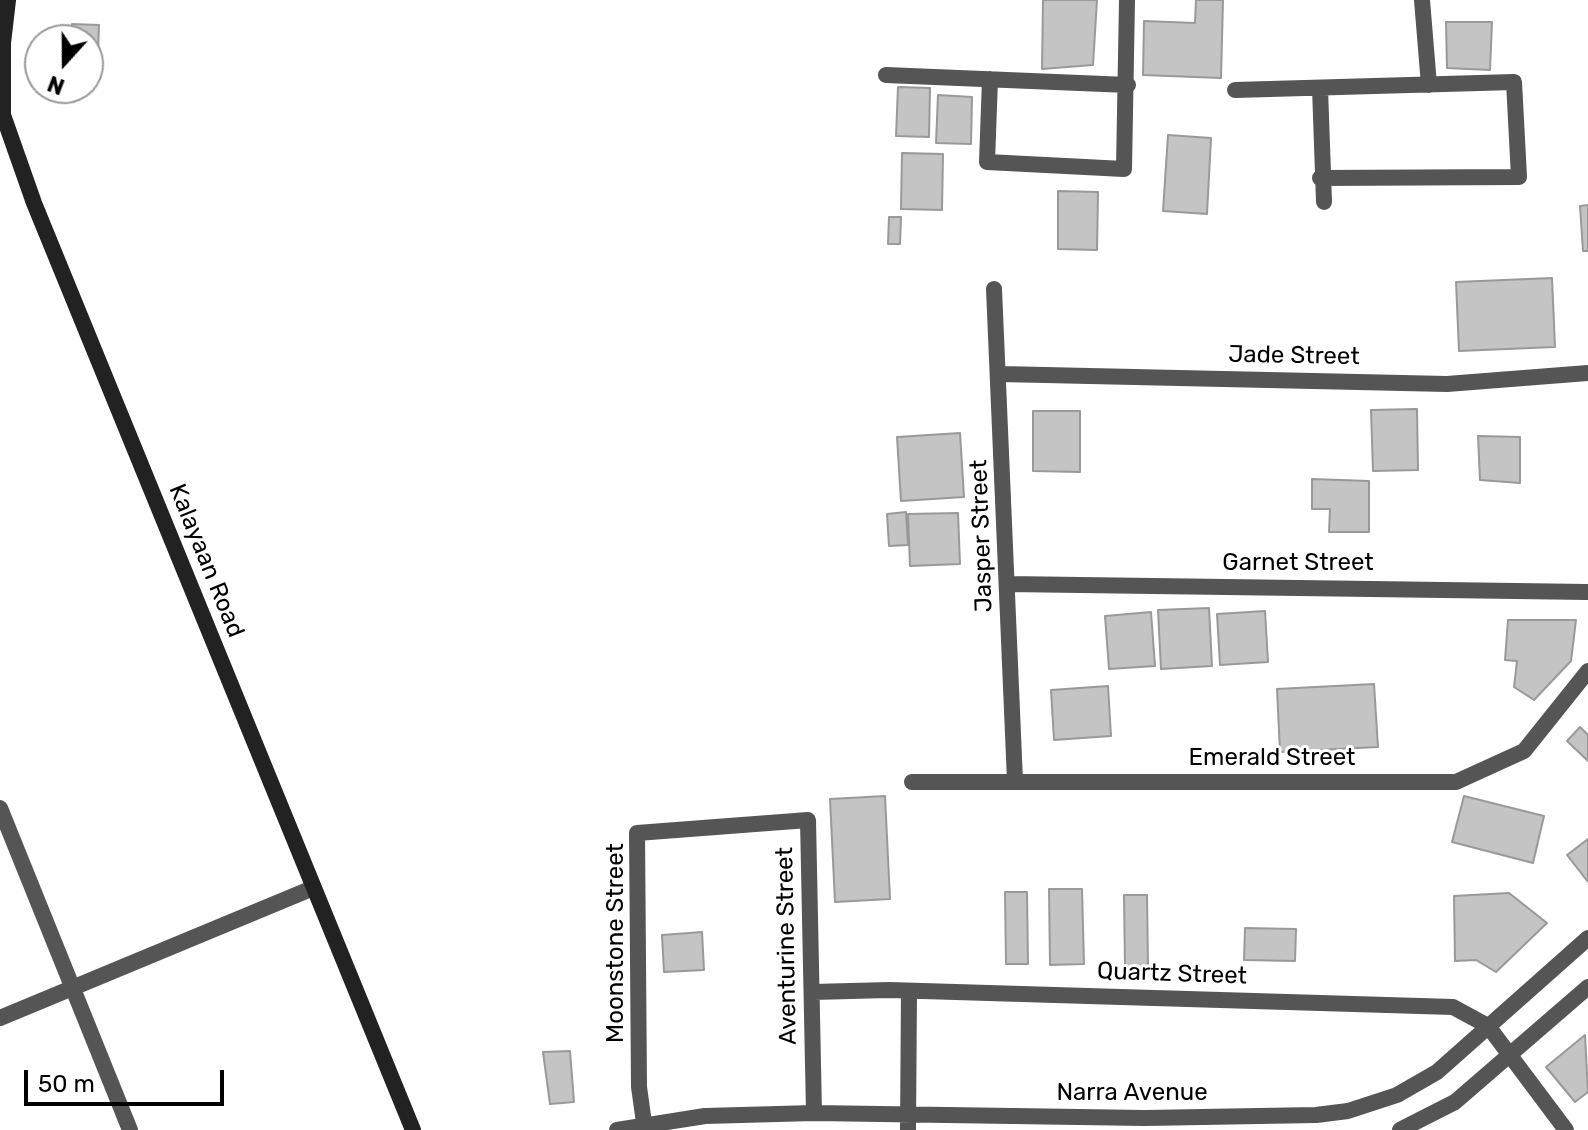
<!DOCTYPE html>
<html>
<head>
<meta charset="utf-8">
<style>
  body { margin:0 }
  #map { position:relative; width:1588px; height:1130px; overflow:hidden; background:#fff; font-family:Rubik,sans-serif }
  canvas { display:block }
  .north { position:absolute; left:24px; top:24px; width:80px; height:80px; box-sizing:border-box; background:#fff; border:2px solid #999; border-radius:50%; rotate:201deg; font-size:22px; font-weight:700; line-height:32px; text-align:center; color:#000 }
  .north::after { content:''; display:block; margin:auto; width:28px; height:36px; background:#000; clip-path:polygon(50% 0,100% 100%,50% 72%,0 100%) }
  .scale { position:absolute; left:24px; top:1070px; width:200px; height:36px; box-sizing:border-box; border:4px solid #000; border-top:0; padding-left:10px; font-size:24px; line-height:28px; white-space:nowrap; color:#000; -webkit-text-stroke:6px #fff; paint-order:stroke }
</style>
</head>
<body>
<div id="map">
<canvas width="1588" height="1130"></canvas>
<div class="north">N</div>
<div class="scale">50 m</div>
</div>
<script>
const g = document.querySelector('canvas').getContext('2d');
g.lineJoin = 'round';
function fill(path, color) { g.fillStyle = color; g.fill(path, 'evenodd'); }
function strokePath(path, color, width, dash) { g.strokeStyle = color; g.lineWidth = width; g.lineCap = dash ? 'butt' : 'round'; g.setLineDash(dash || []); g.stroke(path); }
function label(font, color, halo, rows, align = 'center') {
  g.font = font + ' Rubik,sans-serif'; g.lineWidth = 6; g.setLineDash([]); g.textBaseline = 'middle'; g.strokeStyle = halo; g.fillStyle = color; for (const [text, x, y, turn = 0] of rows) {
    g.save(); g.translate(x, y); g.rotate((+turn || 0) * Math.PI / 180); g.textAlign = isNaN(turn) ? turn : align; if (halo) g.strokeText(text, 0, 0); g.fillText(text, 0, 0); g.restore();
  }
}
const building = new Path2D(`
  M1043,0h54l-4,65 -51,4z
  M1196,0h27l-2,78 -78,-3 1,-54 51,2z
  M1446,22h46l-2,48 -43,-2z
  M72,24l27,1 -1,29h-10v-14h-16z
  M898,87l32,1 -1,49 -33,-1z
  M938,95l34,2 -1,47 -35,-1z
  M1168,135l43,3 -4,76 -44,-3z
  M902,153l41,1 -1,56 -41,-1z
  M1058,191l40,1 -1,58 -39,-1z
  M1588,205v46h-5l-3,-45z
  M889,217h12l-1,27h-12z
  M1552,278l3,69 -96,4 -3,-69z
  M1417,409l1,61 -45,1 -2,-61z
  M1033,411h47v61l-47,-1z
  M960,433l4,64 -63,4 -4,-64z
  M1478,436l42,1v46l-40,-3z
  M1312,479l57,2v51h-40l1,-23h-18z
  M906,512l2,33 -19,1 -2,-32z
  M958,513l2,51 -50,2 -2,-52z
  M1209,608l3,58 -51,3 -3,-59z
  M1265,611l3,51 -48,3 -3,-51z
  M1151,612l4,54 -46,3 -4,-53z
  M1508,620h68l-5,41 -37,39 -20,-13 3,-26 -12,-1z
  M1374,684l4,63 -98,5 -3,-63z
  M1108,686l3,50 -57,4 -3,-50z
  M1580,727l8,8v26l-21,-20z
  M885,796l5,103 -55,3 -5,-103z
  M1464,796l80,20 -11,47 -81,-21z
  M1588,839v43l-21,-27z
  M1049,889h33l2,75 -34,1z
  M1005,892h22l1,72h-22z
  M1509,893l38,30 -51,49 -20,-12 -21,1 -1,-65z
  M1124,895h23l1,72h-23z
  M1245,928l51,1 -1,32 -51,-1z
  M702,932l2,38 -40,2 -2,-37z
  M1585,1035l3,57 -13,10 -29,-35z
  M570,1051l4,51 -24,2 -7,-52z`);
const street = new Path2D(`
  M1422,0l7,85
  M886,75l242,10
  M990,79l-3,83 137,7 3,-169
  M1320,88l4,114
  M1235,90l279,-8 5,95 -199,1
  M994,289l21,492
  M1000,374l447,10 141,-11
  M1008,584l580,8
  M912,782h544l68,-31 64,-80
  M0,808l130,322
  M813,992l76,-2 564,17 35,19 78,104
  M0,1018l313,-130
  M617,1130l88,-14 109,-3 331,5 171,-3 32,-4 49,-16 40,-23 151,-134
  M645,1130l-6,-43 -2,-254 171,-13 6,293
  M908,1130l1,-139
  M1400,1130l55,-28 133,-115`);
const secondary = new Path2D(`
  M8,0l-5,43v72l31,88 379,927`);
const streetNames = [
  ["Jade Street",1294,356,1],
  ["Jasper Street",982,536,-92],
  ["Kalayaan Road",206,561,68],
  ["Garnet Street",1298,563],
  ["Emerald Street",1272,758],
  ["Moonstone Street",616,943,-90],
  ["Aventurine Street",787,946,-91],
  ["Quartz Street",1172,974,2],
  ["Narra Avenue",1132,1093]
];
fill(building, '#c4c4c4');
strokePath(building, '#999', 2);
strokePath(street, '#555', 16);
strokePath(secondary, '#222', 16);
label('24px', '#000', '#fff', streetNames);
</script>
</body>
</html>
